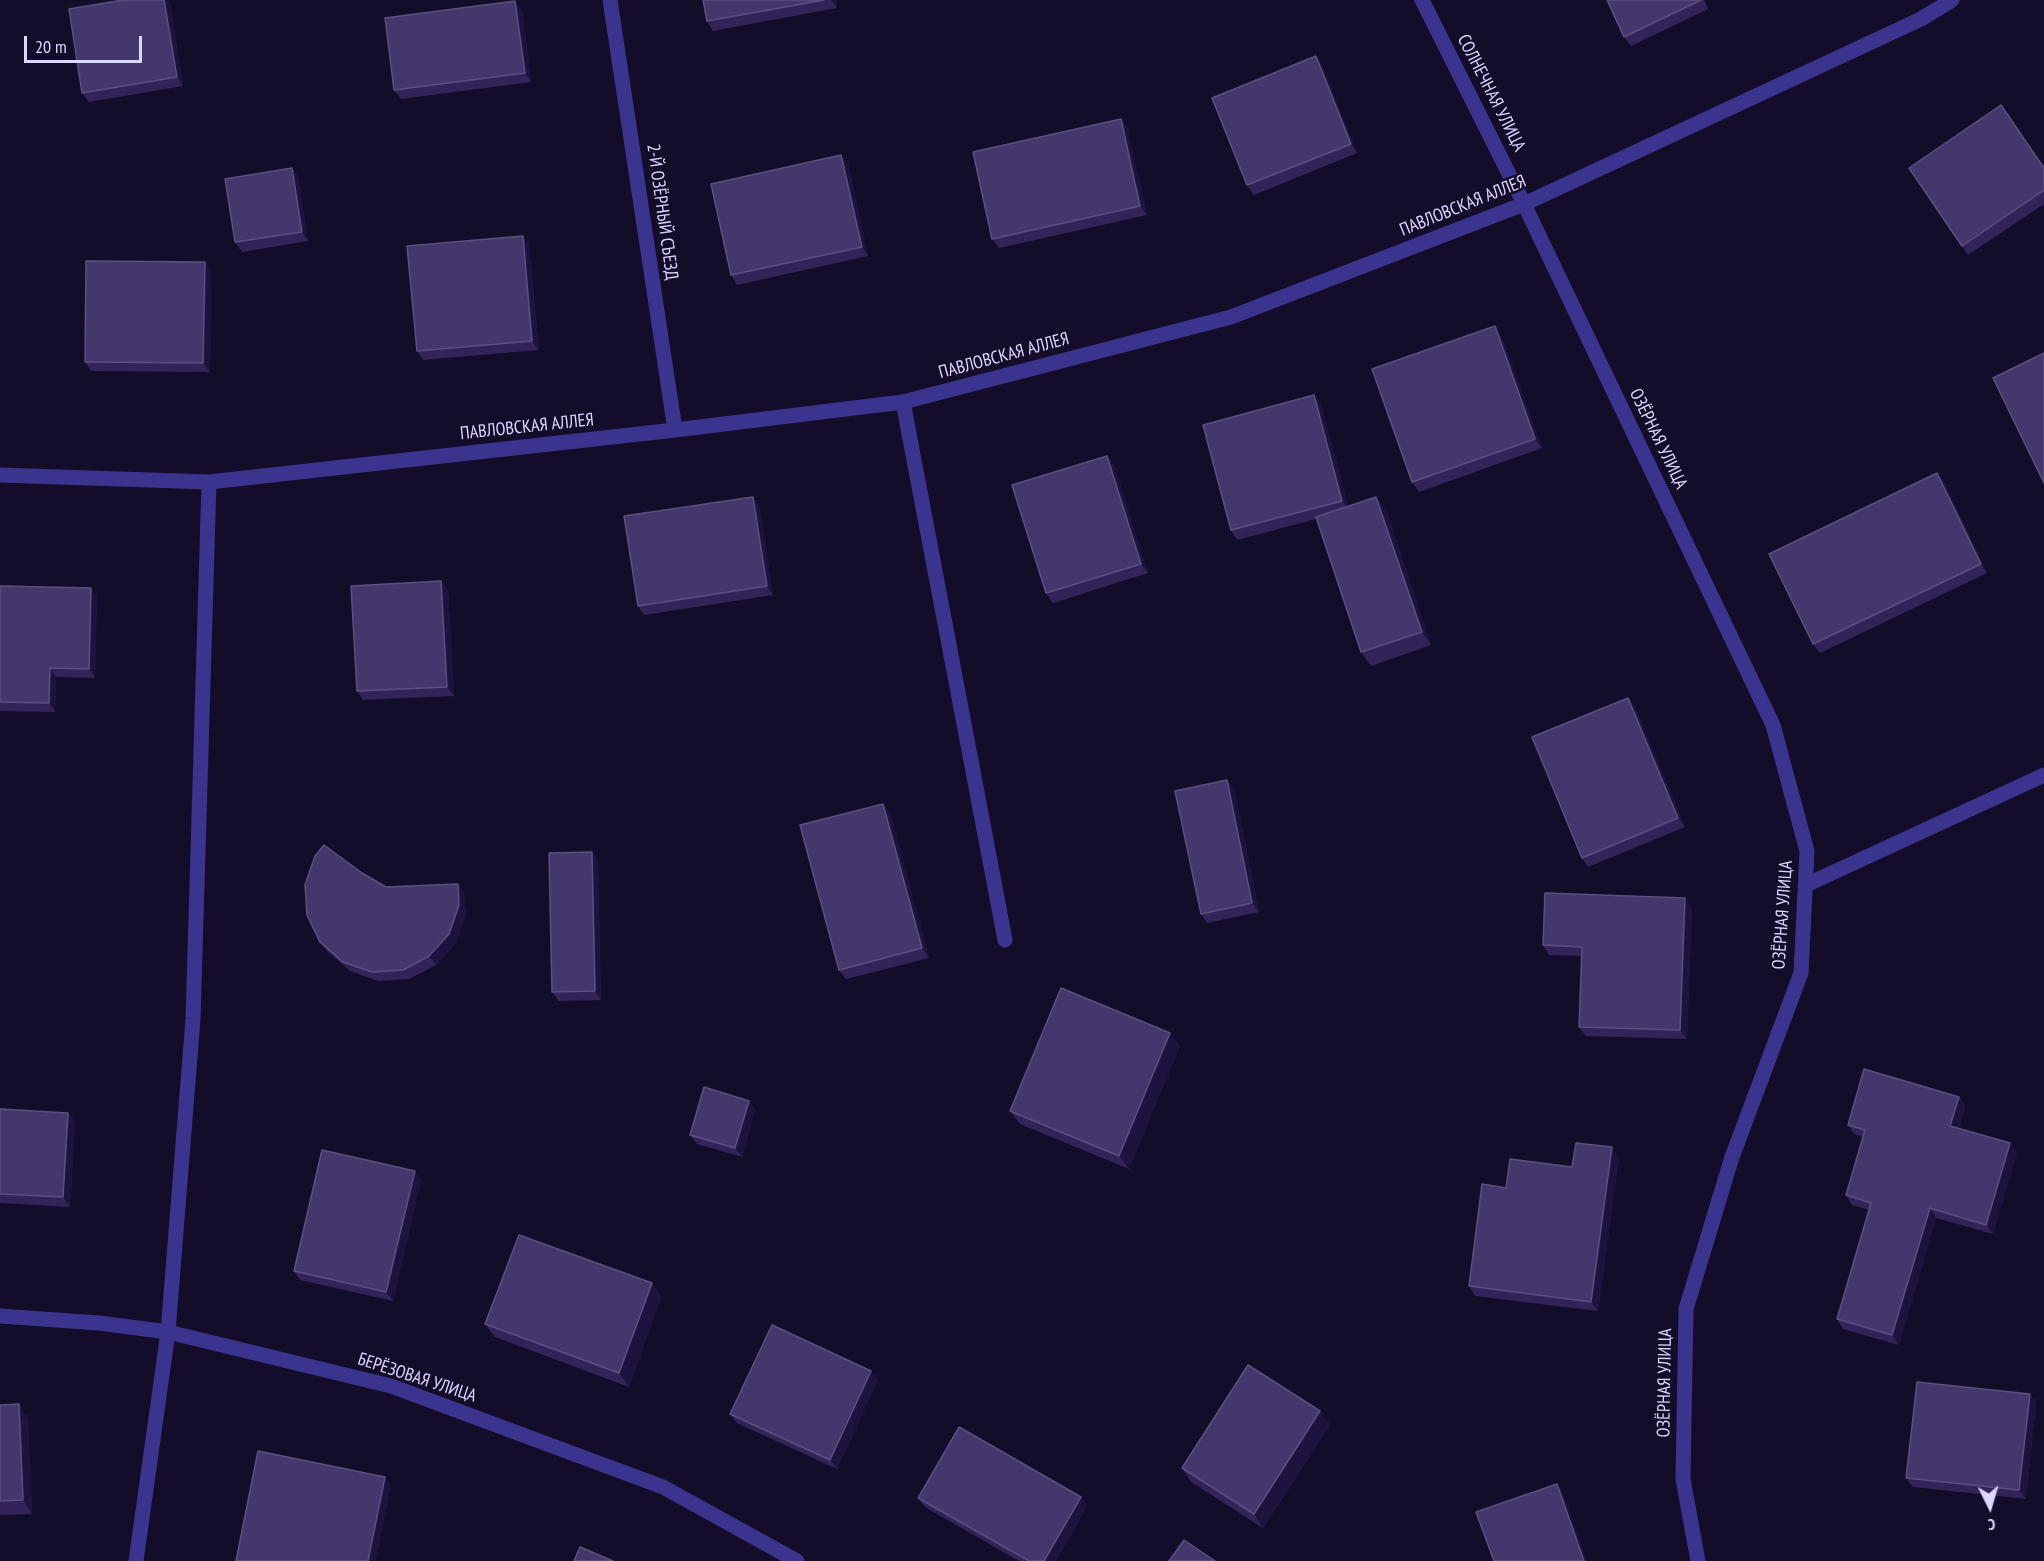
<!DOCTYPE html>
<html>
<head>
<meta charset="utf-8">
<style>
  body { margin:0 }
  #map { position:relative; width:2044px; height:1561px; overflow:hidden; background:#140d2a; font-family:"PT Sans Narrow",sans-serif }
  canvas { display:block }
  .north { position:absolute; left:1960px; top:1477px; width:60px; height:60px; -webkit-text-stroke:4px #140d2a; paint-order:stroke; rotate:175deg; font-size:16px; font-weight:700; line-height:24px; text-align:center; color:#ddd6ff }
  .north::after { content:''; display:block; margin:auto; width:21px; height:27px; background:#ddd6ff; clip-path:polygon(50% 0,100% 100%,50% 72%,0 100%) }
  .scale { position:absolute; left:24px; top:36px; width:118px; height:27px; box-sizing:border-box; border:3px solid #ddd6ff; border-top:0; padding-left:8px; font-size:18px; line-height:21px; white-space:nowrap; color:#ddd6ff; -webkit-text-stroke:4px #140d2a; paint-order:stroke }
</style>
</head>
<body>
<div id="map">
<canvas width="2044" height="1561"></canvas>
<div class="north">С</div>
<div class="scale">20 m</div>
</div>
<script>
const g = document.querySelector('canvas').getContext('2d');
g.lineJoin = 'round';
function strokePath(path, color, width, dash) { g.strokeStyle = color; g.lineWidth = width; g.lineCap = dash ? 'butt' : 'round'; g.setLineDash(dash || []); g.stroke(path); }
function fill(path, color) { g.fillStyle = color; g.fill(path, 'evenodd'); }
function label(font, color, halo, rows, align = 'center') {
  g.font = font + ' "PT Sans Narrow",sans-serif'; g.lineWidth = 5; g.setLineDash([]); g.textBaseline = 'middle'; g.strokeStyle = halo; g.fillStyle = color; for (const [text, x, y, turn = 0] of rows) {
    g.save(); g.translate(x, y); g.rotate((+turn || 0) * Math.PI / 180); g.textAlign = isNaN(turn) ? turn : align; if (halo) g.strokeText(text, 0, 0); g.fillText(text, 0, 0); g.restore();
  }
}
const minor = new Path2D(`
  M610,0l65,430
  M1422,0l102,204 249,521 34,126 -6,122 -69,184 -46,152 -3,170 15,82
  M903,402l102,538
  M0,475l209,7 466,-52 228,-28 328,-85 293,-113 397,-185 31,-19
  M1806,885l238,-110
  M0,1316l99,7 69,9 223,54 272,101 134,74
  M136,1561l32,-229 25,-313 16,-537`);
const wall = new Path2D(`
  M703,0h133l1,8 -124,23 -6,-10z
  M1607,0h97l4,9 -77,37 -7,-9z
  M515,1l7,10 9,71 -130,17 -7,-9z
  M170,3l13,83 -94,16 -7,-9z
  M1322,66l35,87 -103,42 -7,-10z
  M1121,119l6,9 20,87 -148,33 -7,-9z
  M848,164l20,92 -131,29 -6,-10z
  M292,168l6,9 10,64 -66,11 -7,-10z
  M1909,168h135v36l-76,51z
  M529,245l10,105 -116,10 -6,-9z
  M211,271l-1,101 -119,-1 -6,-9z
  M1501,335l41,113 -123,44 -7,-10z
  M1314,395l7,9 27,102 28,-9 10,13 45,135 -60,21 -10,-14 -45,-133 -79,21 -6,-10z
  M1107,456l7,9 34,108 -95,30 -7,-10z
  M1937,473l7,9 43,91 -167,80 -7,-9z
  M753,497l6,9 14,89 -129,20 -6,-9z
  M0,586l97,11 -2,81 -39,-1 -1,35 -55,-1z
  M448,590l6,106 -91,4 -6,-9z
  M1628,698l7,9 50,120 -97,40 -6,-9z
  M1234,789l25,123 -52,11 -6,-9z
  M890,813l39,145 -83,21 -7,-9z
  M598,861l3,139 -42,1 -7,-9z
  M362,873l24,14 72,-3 6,9 2,21 -10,29 -20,22 -27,14 -31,2 -28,-10 -23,-20 -7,-9z
  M1692,907l-5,132 -101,-3 -7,-9 3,-71 -33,-1 -6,-10z
  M1170,1033l10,13 -51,123 -109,-45 -10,-13z
  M1959,1097l6,9 -6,22 58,24 -24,82 -57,-16 -37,127 -56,-16 -6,-10 32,-109 -17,-5 -6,-10 17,-58 -9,-3 -6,-9z
  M749,1101l6,9 -13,47 -45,-13 -7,-9z
  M0,1109l68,4 7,9 -5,85 -70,-4z
  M1619,1157l-21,154 -123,-15 -6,-10 37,-98z
  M421,1180l-28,121 -93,-21 -6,-9z
  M652,1283l9,14 -32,90 -134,-50 -10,-13z
  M878,1380l-41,89 -100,-46 -7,-9z
  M2030,1394l6,9 -10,96 -113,-12 -7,-9z
  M0,1405l28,13 4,96 -32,1z
  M1320,1411l10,14 -67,103 -72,-46 -9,-14z
  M1081,1497l6,9 -31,55h-37l-94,-54 -7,-9z`);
const shadedWall = new Path2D(`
  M164,0h4l2,3 13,83 -6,-9z
  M831,0h5l1,8z
  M515,1l7,10 9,71 -6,-9z
  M1316,56l6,10 35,87 -6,-9z
  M1121,119l6,9 20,87 -7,-9z
  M841,155l7,9 20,92 -6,-9z
  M292,168l6,9 10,64 -6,-9z
  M523,236l6,9 10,105 -7,-9z
  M205,262l6,9 -1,101 -7,-9z
  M1495,326l6,9 41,113 -7,-9z
  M1314,395l7,9 28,106 -7,-9z
  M1107,456l7,9 34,108 -7,-9z
  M1937,473l7,9 43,91 -6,-9z
  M753,497l6,9 14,89 -6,-9z
  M1376,497l10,13 45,135 -9,-13z
  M441,581l7,9 6,106 -7,-9z
  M91,588l6,9 -2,81 -6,-9z
  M50,668l6,9 -1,35 -6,-9z
  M1628,698l7,9 50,120 -7,-9z
  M1227,780l7,9 25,123 -7,-9z
  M883,804l7,9 39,145 -7,-10z
  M592,852l6,9 3,139 -6,-9z
  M458,884l6,9 2,21 -10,29 -20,22 -7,-9z
  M1685,898l7,9 -5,132 -7,-9z
  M1170,1033l10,13 -51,123 -10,-13z
  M1959,1097l6,9 -8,29 -7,-9z
  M749,1101l6,9 -13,47 -7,-9z
  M68,1113l7,9 -5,85 -7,-10z
  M2010,1143l7,9 -24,82 -7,-9z
  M1612,1147l7,10 -21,154 -7,-9z
  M415,1171l6,9 -28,121 -7,-9z
  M1930,1208l6,10 -37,127 -7,-10z
  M652,1283l9,14 -32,90 -10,-14z
  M871,1371l7,9 -41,89 -7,-9z
  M2030,1394l6,9 -10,96 -7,-9z
  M19,1404l9,14 4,96 -9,-14z
  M1320,1411l10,14 -67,103 -9,-14z
  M385,1477l6,9 -15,75h-8z
  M1557,1484l6,9 24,68h-3z
  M1081,1497l6,9 -31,55h-12z`);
const building = new Path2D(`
  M123,0h41l13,77 -95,16 -13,-84z
  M703,0h121l-117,21z
  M1607,0h94l-77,37z
  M515,1l10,72 -131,17 -9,-72z
  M1316,56l35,88 -104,41 -35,-87z
  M2001,105l43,63v22l-82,56 -53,-78z
  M1121,119l19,87 -148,33 -19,-87z
  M841,155l21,92 -131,28 -20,-91z
  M292,168l10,64 -67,10 -10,-63z
  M523,236l9,105 -115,10 -10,-105z
  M86,261l119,1 -2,101 -118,-1z
  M1495,326l40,113 -123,43 -40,-113z
  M2044,353v130l-51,-105z
  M1314,395l28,106 -111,29 -28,-105z
  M1107,456l34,108 -95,29 -34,-108z
  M1937,473l44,91 -168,80 -44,-90z
  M753,497l14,89 -129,20 -14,-90z
  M1376,497l46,135 -61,20 -45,-135z
  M441,581l6,106 -90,4 -6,-105z
  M0,586l91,2 -2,81 -39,-1 -1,35 -49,-1z
  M1628,698l50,120 -96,40 -50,-121z
  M1227,780l25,123 -51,11 -26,-123z
  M883,804l39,144 -83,22 -39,-145z
  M324,845l38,28 24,14 72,-3 1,21 -10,29 -20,22 -26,14 -31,2 -29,-10 -23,-20 -13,-27 -2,-30 10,-29z
  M592,852l3,139 -43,1 -3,-139z
  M1545,893l140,5 -5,132 -101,-3 3,-80 -39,-2z
  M1061,988l109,45 -51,123 -109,-45z
  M1864,1069l95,28 -9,29 60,17 -24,82 -56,-17 -38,127 -55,-16 34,-116 -25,-8 19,-65 -17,-5z
  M704,1087l45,14 -14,47 -45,-13z
  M0,1109l68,4 -5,84 -63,-3z
  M1576,1143l36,4 -21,155 -122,-16 13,-102 24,4 4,-29 62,8z
  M322,1150l93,21 -29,121 -92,-21z
  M519,1235l133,48 -33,90 -134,-49z
  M772,1325l99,46 -41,89 -100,-46z
  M1248,1365l72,46 -66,103 -72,-46z
  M1917,1382l113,12 -11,96 -113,-12z
  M19,1404l4,96 -23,1v-96z
  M959,1427l122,70 -37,64h-15l-111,-63z
  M258,1451l127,26 -17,84h-132z
  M1557,1484l27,77h-90l-18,-49z
  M1184,1540l31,21h-46z
  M580,1547l33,14h-39z`);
const streetNames = [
  ["СОЛНЕЧНАЯ УЛИЦА",1491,93,63],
  ["ПАВЛОВСКАЯ АЛЛЕЯ",1463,206,-22],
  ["2-Й ОЗЁРНЫЙ СЪЕЗД",662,212,82],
  ["ПАВЛОВСКАЯ АЛЛЕЯ",1004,356,-15],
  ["ПАВЛОВСКАЯ АЛЛЕЯ",527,427,-6],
  ["ОЗЁРНАЯ УЛИЦА",1658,439,64],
  ["ОЗЁРНАЯ УЛИЦА",1783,915,-86],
  ["БЕРЁЗОВАЯ УЛИЦА",417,1378,18],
  ["ОЗЁРНАЯ УЛИЦА",1665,1383,-89]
];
strokePath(minor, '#3b348e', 15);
fill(wall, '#322459');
fill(shadedWall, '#1e133f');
fill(building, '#44376b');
strokePath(building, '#5c5082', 1.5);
label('18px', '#ddd6ff', '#140d2a', streetNames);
</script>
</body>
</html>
